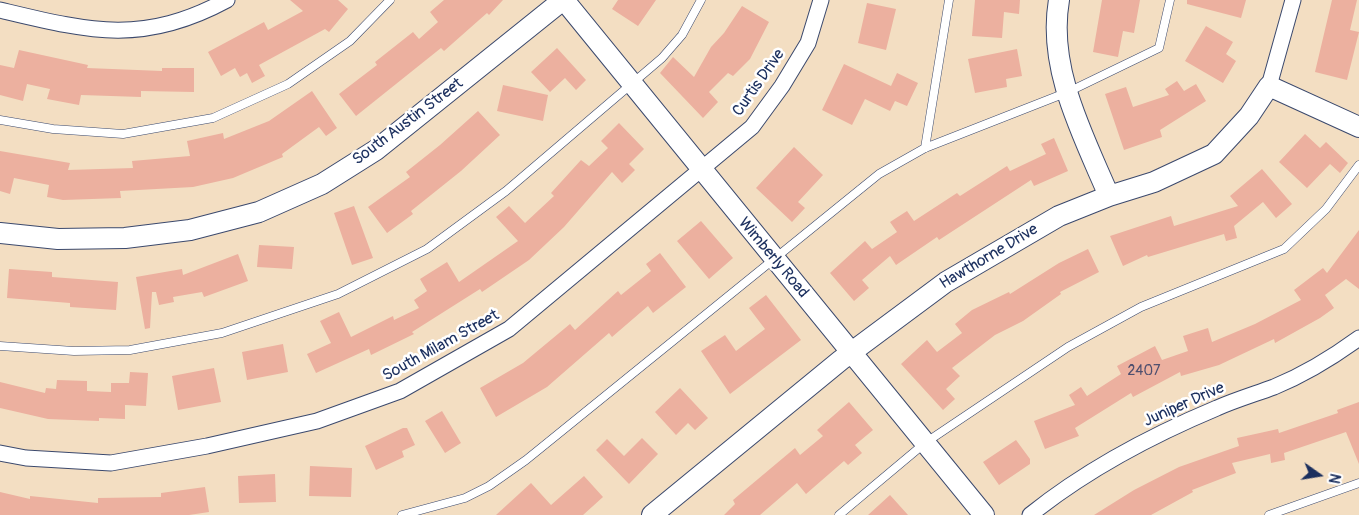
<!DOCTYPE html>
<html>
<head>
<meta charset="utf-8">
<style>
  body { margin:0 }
  #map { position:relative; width:1359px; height:515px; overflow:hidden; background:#f3dec2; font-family:Pangolin,sans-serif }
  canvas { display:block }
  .north { position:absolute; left:1294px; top:450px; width:50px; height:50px; -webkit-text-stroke:4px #fff; paint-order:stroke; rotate:103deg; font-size:14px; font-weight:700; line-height:20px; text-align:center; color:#1b2f5e }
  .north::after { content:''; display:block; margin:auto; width:18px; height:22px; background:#1b2f5e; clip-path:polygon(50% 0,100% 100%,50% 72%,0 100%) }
</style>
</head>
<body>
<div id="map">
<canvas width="1359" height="515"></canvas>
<div class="north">N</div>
</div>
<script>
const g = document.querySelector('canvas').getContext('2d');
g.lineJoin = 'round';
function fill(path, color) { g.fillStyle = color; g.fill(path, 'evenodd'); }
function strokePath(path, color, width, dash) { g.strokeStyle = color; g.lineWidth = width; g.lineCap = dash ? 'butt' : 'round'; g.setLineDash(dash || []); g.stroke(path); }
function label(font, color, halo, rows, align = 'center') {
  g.font = font + ' Pangolin,sans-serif'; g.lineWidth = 5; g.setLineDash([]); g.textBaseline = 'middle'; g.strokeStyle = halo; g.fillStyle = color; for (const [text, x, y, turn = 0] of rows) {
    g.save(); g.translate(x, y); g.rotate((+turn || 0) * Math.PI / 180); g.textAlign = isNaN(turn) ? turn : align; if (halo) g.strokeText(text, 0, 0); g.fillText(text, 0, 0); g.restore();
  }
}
const building = new Path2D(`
  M290,0h48l10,9 -19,23 -4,-3 -66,36 6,11 -13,7 -5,-10 -7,4 -5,-9 -14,8 -13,-24 56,-30 4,8 35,-19z
  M444,0h59l-14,15 -2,-2 -43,38 -3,-3 -85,68 -17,-22 38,-29 -2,-3 38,-30 6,7 19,-17 -8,-10z
  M618,0h38l-18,26 -26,-17z
  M975,0h45l-1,14 -15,-2 -2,26 -30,-2z
  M1102,0h38l-6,33 -11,-2 -5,26 -25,-5z
  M1187,0h59l-5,18 -54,-14z
  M1332,0h25l-7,30 9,2 -12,48 -32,-8z
  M867,3l29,6 -10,41 -28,-7z
  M742,6l27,16 -19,37 -17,17 -5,-3 -19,19 9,10 -15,16 -43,-45 13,-16 21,20 17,-30 13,-14z
  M1206,26l27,16 -7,12 10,7 -13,22 -38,-22z
  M557,48l29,32 -10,10 -11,-12 -15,14 -19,-20z
  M1017,49l5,27 -16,3 1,8 -32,6 -7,-34z
  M19,50l69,15 -1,3 75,3v-3h32v24l-53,-1v6l-60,-2 -2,10 -32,-6 3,-10 -23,-5 -4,17 -23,-6v-30l14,3z
  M844,64l47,22 6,-13 21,10 -11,23 -12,-5 -5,10 -25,-12 -13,26 -30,-15z
  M1177,81l7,10 12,-7 10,17 -46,29 2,7 -38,13 -19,-56 21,-7 7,20 36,-12 -4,-6z
  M503,85l45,10 -5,26 -46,-10z
  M312,91l25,37 -11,8 -7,-9 -37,27 1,3 -50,21 -40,9 -73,4 1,7 -58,2 -16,-3 2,-12 -35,-7 -4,16 -10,-3v-40l70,12 -2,7 65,-2 -1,-7 58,-5 -3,-15 36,-8 1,6 45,-18z
  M478,111l22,24 -39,36 -50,40 2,3 -26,19 -19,-26 42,-30 -4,-5 34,-27z
  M619,123l25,26 -15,15 6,6 -13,13 -10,-11 -48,55 -35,33 -47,32 -2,-3 -68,43 2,2 -43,21 -2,-6 -53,24 -9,-19 24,-11 -11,-22 19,-9 12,25 42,-21 1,4 25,-12 -5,-8 13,-9 -7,-12 27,-17 12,20 59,-41 -22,-24 13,-11 16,17 29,-27 -3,-3 30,-33 8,6 19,-18 -7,-7z
  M1305,134l15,14 6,-6 22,21 -8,10 -10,-9 -23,24 -28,-26z
  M1054,138l14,33 -34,15 -3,-6 -92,60 -2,-3 -41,28 -6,-9 -28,24 7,8 -15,13 -24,-28 35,-32 7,8 25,-17 -7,-10 17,-11 7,10 43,-28 3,3 47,-30 3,5 36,-17 -5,-10z
  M794,147l29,28 -25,27 7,6 -13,14 -36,-34z
  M1262,169l30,35 -16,14 -13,-16 -29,24 3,12 -11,3 -2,-7 -76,23 -1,-2 -24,11 -13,-30 61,-20 3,10 64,-20 -8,-10z
  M354,206l19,52 -21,7 -18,-52z
  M701,221l32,37 -24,21 -32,-38z
  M1359,230v59l-13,-10 -21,16 9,13 -14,10 -45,25 -1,-4 -55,26 -38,11 -1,-4 -47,25 -2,-4 -56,35 4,8 -34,13 -11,-28 41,-16 -6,-10 12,-8 6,9 34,-22 -4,-8 38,-20 7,14 26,-9 -5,-15 25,-8 4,14 43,-18 46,-24 -7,-10 29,-22 4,5z
  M259,245l35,2 -2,22 -35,-2z
  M1088,249l11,23 -39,20 1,2 -38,27 -28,14 -43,33 8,8 -14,13 9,10 -12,11 -42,-46 26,-24 10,12 25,-19 -7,-9 17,-14 37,-18 1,2 49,-31z
  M660,253l26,34 -33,26 -5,-7 -36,31 -3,-4 -62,54 -51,30 -16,-29 43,-25 47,-39 5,6 43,-39 3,4 30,-24 -5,-7z
  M238,254l10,27 -44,16 -2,-5 -29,5 1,5 -15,3 -3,-13h-4l-2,36 -5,1 -9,-52 46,-8 1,6z
  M9,269l43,3v5l66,5 -2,28 -46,-3v-4l-63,-5z
  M766,295l35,45 -71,54 -29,-43 24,-16 11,16 29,-22 -16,-21z
  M283,344l5,28 -41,8 -5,-28z
  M214,368l7,34 -43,8 -6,-34z
  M130,372l18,1 -2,33 -21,-1v14l-26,-1v3l-51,-2 -48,-11v-26l45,11 1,-5 10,1 1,-9 30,1v10l24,1v-9h18z
  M680,388l28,30 -13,12 -7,-7 -12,12 -21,-23z
  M849,402l24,28 -18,15 7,8 -14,12 -4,-4 -38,33 -9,-11 -37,32h-36l11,-11 -2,-4 62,-52 5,7 23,-19 -6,-6z
  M1359,402v62l-13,-32 -62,21 1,7 -14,3 -1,-9 -38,9 4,10 -44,17 1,2 -42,23h-57l40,-25 45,-23 60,-21 -2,-8 41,-9 1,4 59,-20 -1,-3z
  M442,411l19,32 -16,10 -20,-32z
  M403,428h4l8,17 -13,6 2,6 -28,13 -11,-24z
  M642,438l16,16 -29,30 -33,-34 11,-11 17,17z
  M1016,440l14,19v5l-31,21 -16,-23z
  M310,466l42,2 -1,29 -42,-1z
  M275,474l1,28 -37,1 -1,-27z
  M584,476l19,21 -20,18h-87l35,-32 20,22z
  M205,487l4,25 -20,3h-189v-23l30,7v-3l68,7v-5l63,-1v-4z
  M890,495l18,20h-40z`);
const lane = new Path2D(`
  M0,120l53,9 70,5 90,-16 75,-34 62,-43 40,-41
  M925,148l24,-148
  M0,346l74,5 56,-1 92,-17 116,-39 89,-45 79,-58 156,-133 20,-23 19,-35
  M402,515l63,-17 24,-12 37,-26 353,-286 46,-26 143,-56 91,-44 11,-48
  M839,515l86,-72 143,-96 73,-40 143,-58 42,-40 33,-44
  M1269,515l90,-32`);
const street = new Path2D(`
  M0,10c88,21 142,36 227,-10
  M1269,86l24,-86
  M0,453l26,5 85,5 96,-17 110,-25 83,-30 109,-62 243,-202 30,-41 26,-43 13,-43
  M1030,515c56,-45 120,-79 187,-107 18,-8 38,-14 57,-21 29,-12 59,-30 85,-49`);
const secondary = new Path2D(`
  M564,0l420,515
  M1059,0c-12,68 24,135 50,196
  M0,233l58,6 67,-1 65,-8 69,-18 63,-28 54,-34 187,-150
  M652,515l189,-155 105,-78 113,-66 50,-20 45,-14 60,-28 35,-38 20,-30 90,41`);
const numberNames = [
  ["2407",1144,371]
];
const streetNames = [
  ["Curtis Drive",759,83,-55],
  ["South Austin Street",408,122,-37],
  ["Hawthorne Drive",989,257,-31],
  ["Wimberly Road",773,258,50],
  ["South Milam Street",441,346,-29],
  ["Juniper Drive",1184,405,-24]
];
fill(building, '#ecb09f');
strokePath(lane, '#3b496d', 9);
strokePath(street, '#3b496d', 17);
strokePath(secondary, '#3b496d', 22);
strokePath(lane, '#fff', 8);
strokePath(street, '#fff', 15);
strokePath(secondary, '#fff', 20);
label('14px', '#4f4f6e', null, numberNames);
label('16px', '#1b2f5e', '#fff', streetNames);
</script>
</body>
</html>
